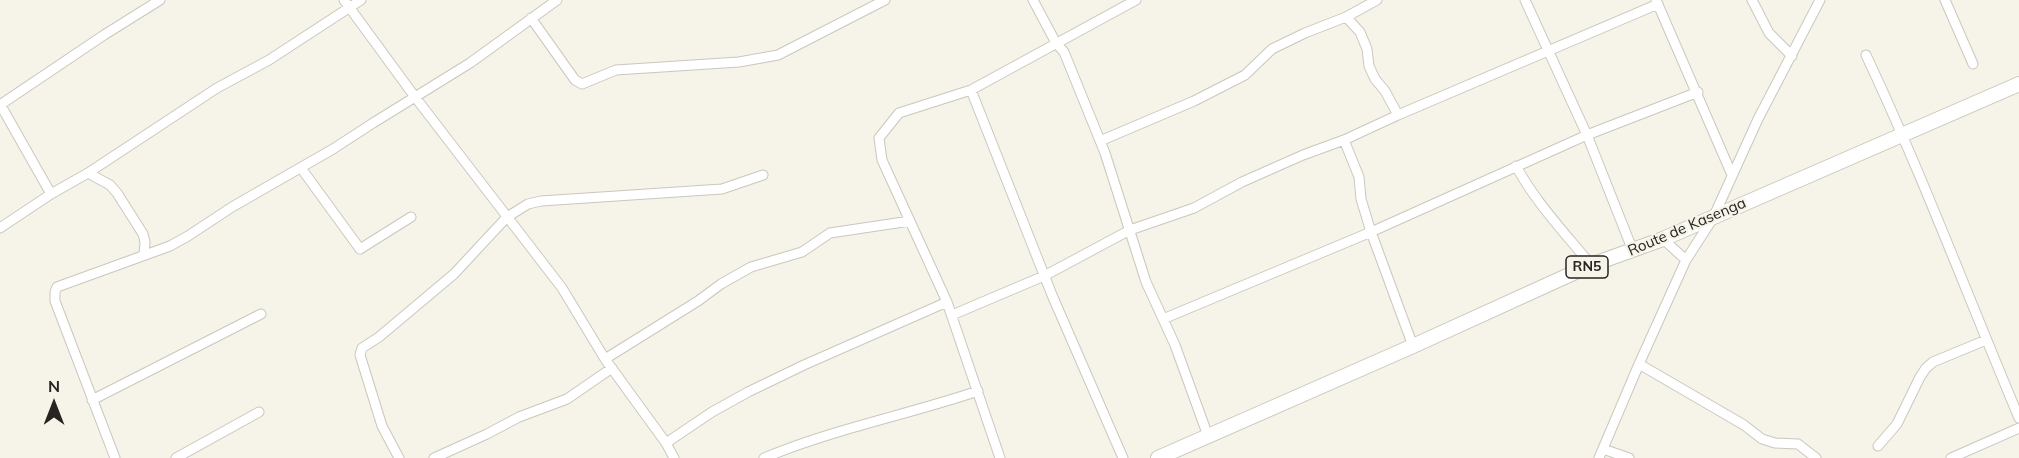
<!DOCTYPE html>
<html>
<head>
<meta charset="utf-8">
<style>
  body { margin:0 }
  #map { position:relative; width:2019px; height:458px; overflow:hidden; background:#f6f3e9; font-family:Mulish,sans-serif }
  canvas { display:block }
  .north { position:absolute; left:24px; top:374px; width:60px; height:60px; -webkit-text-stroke:4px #f6f3e9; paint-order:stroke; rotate:0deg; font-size:16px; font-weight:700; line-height:24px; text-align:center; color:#262521 }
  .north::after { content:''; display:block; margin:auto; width:21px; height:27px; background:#262521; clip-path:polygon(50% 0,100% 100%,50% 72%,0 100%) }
</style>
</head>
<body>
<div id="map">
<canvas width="2019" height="458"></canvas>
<div class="north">N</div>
</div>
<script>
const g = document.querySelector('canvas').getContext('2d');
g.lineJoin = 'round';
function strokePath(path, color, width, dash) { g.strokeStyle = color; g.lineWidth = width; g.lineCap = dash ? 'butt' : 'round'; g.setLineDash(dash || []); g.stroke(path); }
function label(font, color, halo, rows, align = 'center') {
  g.font = font + ' Mulish,sans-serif'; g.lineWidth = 4.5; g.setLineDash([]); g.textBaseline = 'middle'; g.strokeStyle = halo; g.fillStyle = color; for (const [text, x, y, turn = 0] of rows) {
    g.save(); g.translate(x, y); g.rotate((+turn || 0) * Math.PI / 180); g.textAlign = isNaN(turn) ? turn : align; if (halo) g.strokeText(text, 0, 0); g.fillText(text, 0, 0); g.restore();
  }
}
const minor = new Path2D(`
  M344,0l71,97 147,191 43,71 61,84 8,15
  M1033,0l23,43 8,9 41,101 41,129 29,63 33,91
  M1525,0l62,135 46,116
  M1656,0l76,175
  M1752,0l17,33 23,23
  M1945,0l28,64
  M1346,17l14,15 7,17 2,17 6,13 10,12 13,24
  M531,18l44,62 7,4 34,-14 123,-8 39,-7 107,-55
  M1866,55c56,119 102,242 153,363
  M971,90l81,205 71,163
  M0,104l51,90
  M0,105l104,-70 56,-35
  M1100,141l94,-40 51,-26 27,-26 33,-16 41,-16 31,-17
  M1516,166c20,37 49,67 75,99
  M301,168l59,81 51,-32
  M88,173l22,12 7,8 26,41 2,8 -1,12
  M0,228l51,-34 37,-21 129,-85 52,-28 92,-60
  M1663,239l23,21
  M952,315l92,-39 86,-46 64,-22 48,-26 61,-27 41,-15
  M1163,319l208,-87 216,-97 111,-43
  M1413,346l-42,-114 -10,-33 -2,-22 -15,-37 54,-25 260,-111
  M605,359l93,-58 23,-17 30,-17 51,-15 28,-19 80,-12
  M1639,364l105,61 18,14 13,4 23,1 18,14
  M92,400l169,-86
  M666,443l46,-31 36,-20 56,-27 143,-63
  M1878,446l19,-22 23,-47 6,-9 7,-6 53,-22
  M1603,449l26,9
  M115,458l-60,-157v-9l2,-5 113,-41 18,-10 44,-29 101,-58 40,-26 97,-60 87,-63
  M176,458l83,-46
  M399,458l-17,-32 -22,-71 2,-7 17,-11 75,-63 53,-57 21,-13 13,-3 181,-12 41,-14
  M434,458l53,-24 32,-17 48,-18 45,-31
  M764,458c69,-29 143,-43 214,-67
  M1000,458l-53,-156 -65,-142 -3,-22 20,-25 72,-23 165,-90
  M1599,458l40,-94 47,-104 27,-42 45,-99 62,-119
  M1951,458l68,-30`);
const highway = new Path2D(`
  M1158,458l255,-112 178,-81 72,-26 356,-155`);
const shields = [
  [1587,267,42]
];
const shieldNames = [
  ["RN5",1587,267]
];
const streetNames = [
  ["Route de Kasenga",1687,227,-23]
];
strokePath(minor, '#cac7be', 11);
strokePath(highway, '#cac7be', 16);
strokePath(minor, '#fff', 9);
strokePath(highway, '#fff', 14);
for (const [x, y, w] of shields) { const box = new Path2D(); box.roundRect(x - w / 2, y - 11, w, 22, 4.5); g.fillStyle = '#f6f3e9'; g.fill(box); strokePath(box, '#262521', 1.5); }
label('bold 14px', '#262521', null, shieldNames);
label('15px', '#262521', '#f6f3e9', streetNames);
</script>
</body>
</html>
